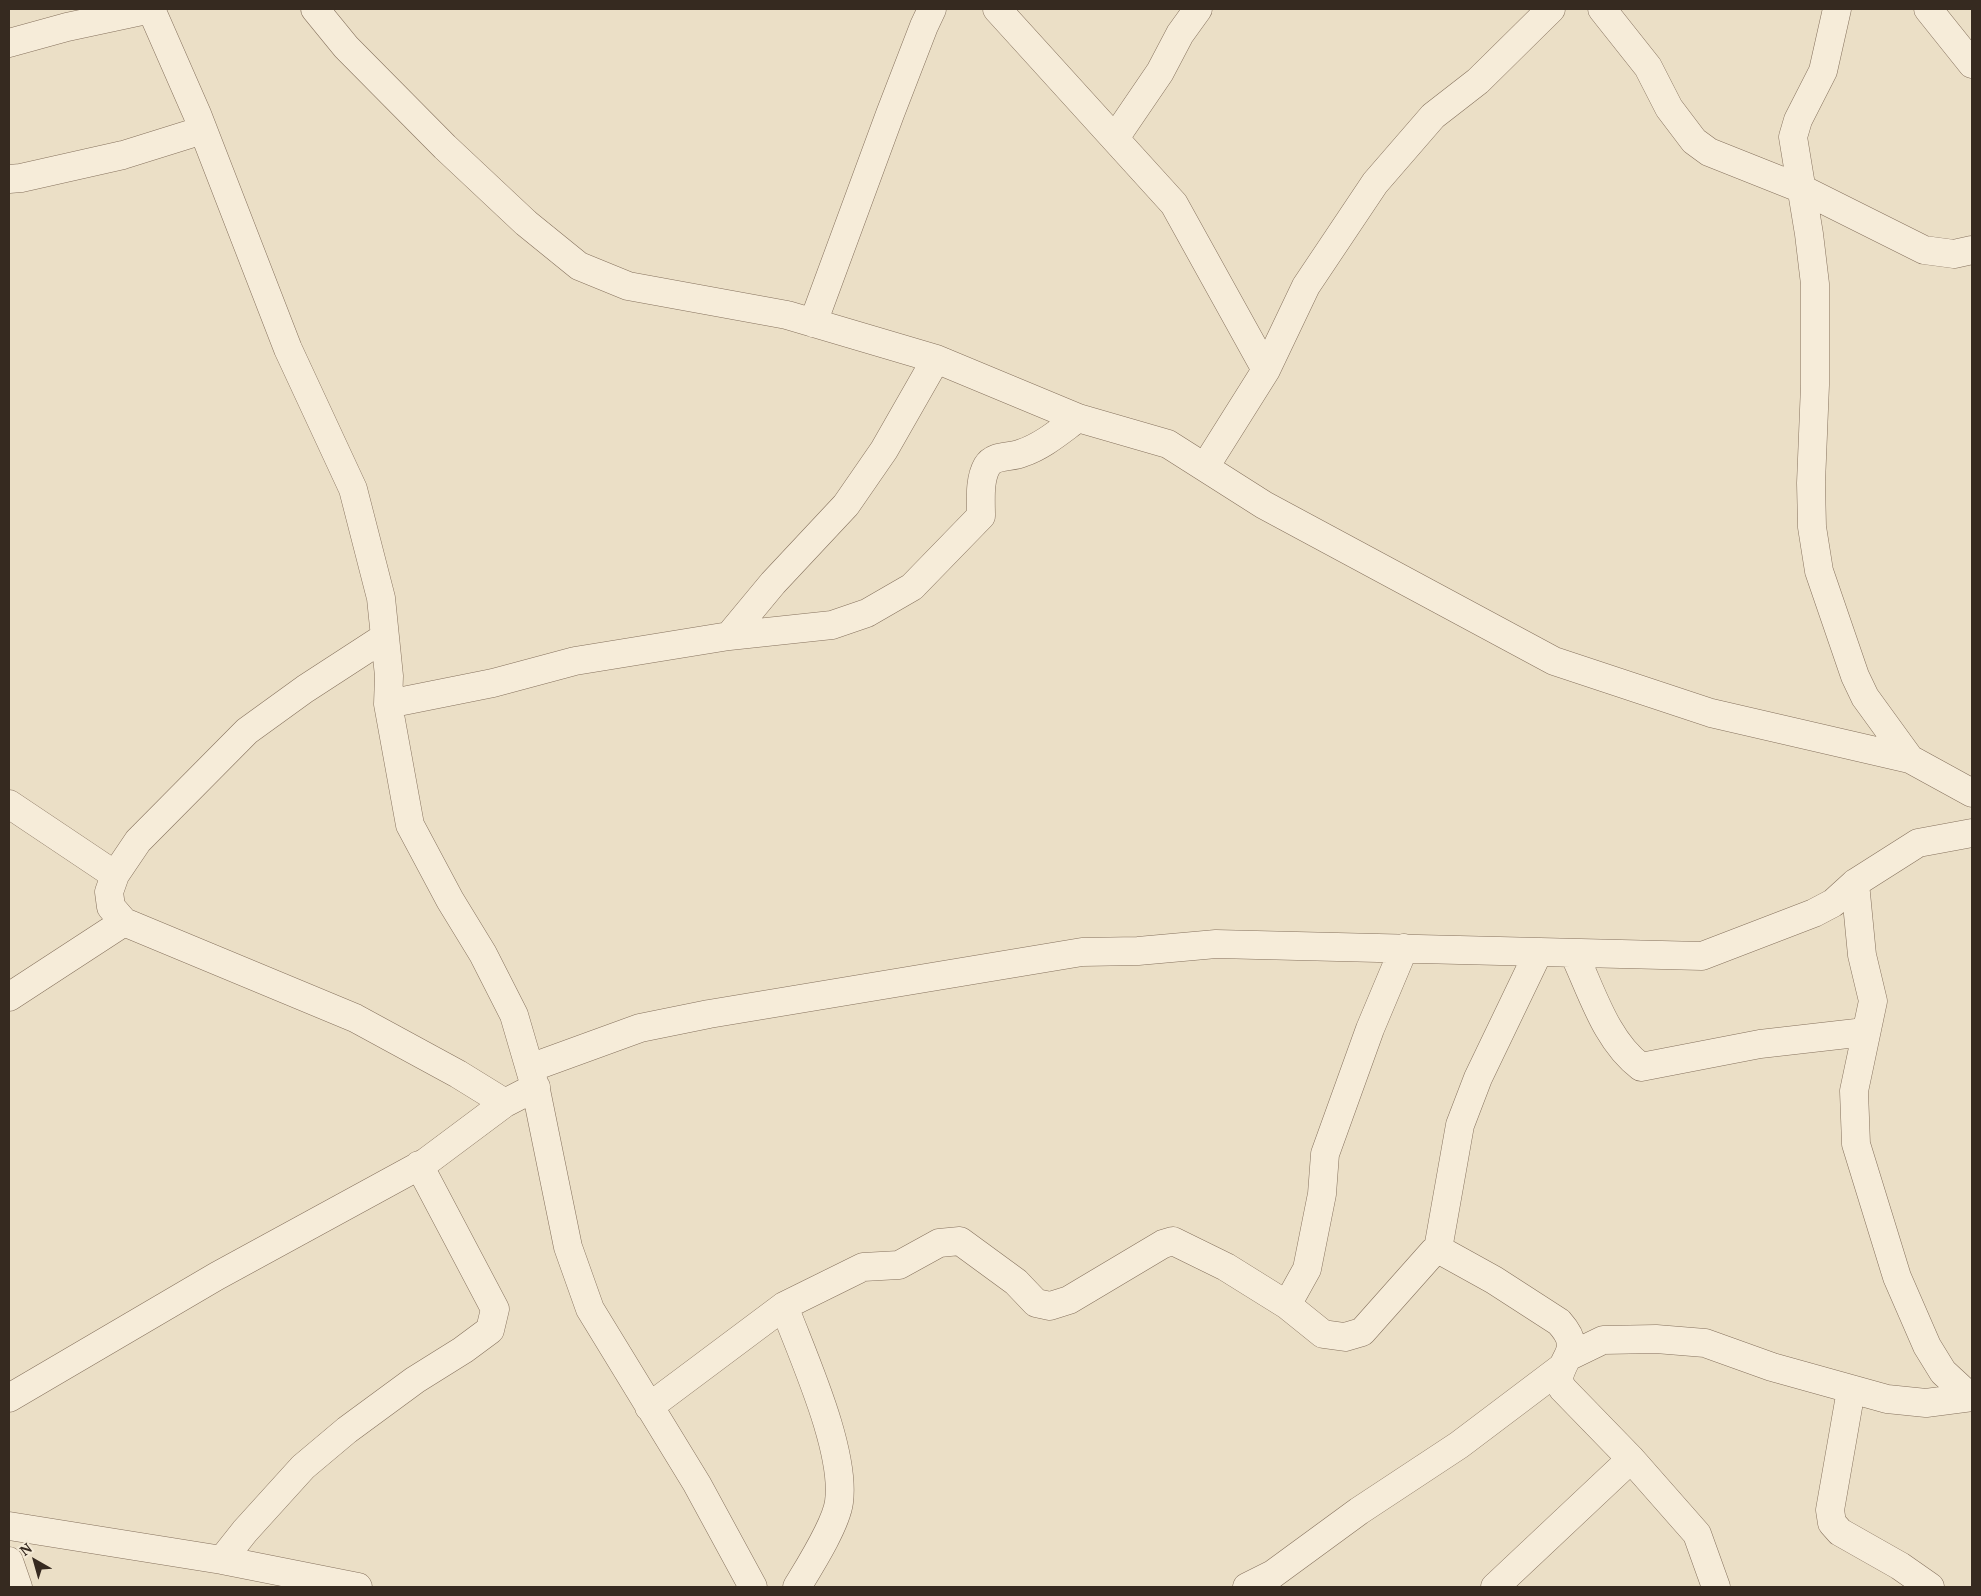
<!DOCTYPE html>
<html>
<head>
<meta charset="utf-8">
<style>
  body { margin:0 }
  #map { position:relative; width:1981px; height:1596px; overflow:hidden; background:#ebdfc6; font-family:"PT Serif",serif }
  canvas { display:block }
  .frame { position:absolute; inset:0; border:10px solid #362a20; pointer-events:none }
  .north { position:absolute; left:10px; top:1536px; width:50px; height:50px; -webkit-text-stroke:4px #f3e9d5; paint-order:stroke; rotate:322deg; font-size:14px; font-weight:700; line-height:20px; text-align:center; color:#362a20 }
  .north::after { content:''; display:block; margin:auto; width:18px; height:22px; background:#362a20; clip-path:polygon(50% 0,100% 100%,50% 72%,0 100%) }
</style>
</head>
<body>
<div id="map">
<canvas width="1981" height="1596"></canvas>
<div class="frame"></div>
<div class="north">N</div>
</div>
<script>
const g = document.querySelector('canvas').getContext('2d');
g.lineJoin = 'round';
function strokePath(path, color, width, dash) { g.strokeStyle = color; g.lineWidth = width; g.lineCap = dash ? 'butt' : 'round'; g.setLineDash(dash || []); g.stroke(path); }
const minor = new Path2D(`
  M151,9l46,105 91,235 65,140 28,109 8,78 -1,28 22,121 40,75 33,54 31,61 22,75 32,157 22,62 107,175 56,103
  M315,9l31,38 99,100 81,76 53,43 49,20 159,29 149,44 142,59 90,26 96,61 290,156 157,52 199,46 62,34
  M997,9l177,195 92,166
  M1602,9l46,58 21,41 25,33 15,11 93,37 122,61 30,4 18,-4
  M1837,9l-14,62 -25,49 -5,17 16,97 6,50v101l-4,98 1,44 7,44 36,105 10,21 45,62
  M1928,9l44,55
  M9,43l58,-16 84,-18
  M1115,138l45,-66 20,-38 18,-25
  M9,179l12,-1 102,-23 80,-25
  M813,323l77,-209 34,-88 8,-17
  M1205,467l61,-97 40,-84 69,-103 58,-67 45,-35 73,-72
  M729,636l44,-53 73,-78 38,-55 52,-91
  M388,704l105,-21 82,-22 154,-25 103,-11 35,-12 45,-26 69,-71c0,-16 -2,-36 6,-50 7,-12 24,-8 35,-13 21,-7 38,-22 56,-35
  M9,804l106,71
  M1855,883l7,72 11,46 -19,90 2,53 41,133 30,69 16,26 27,25
  M124,922l231,96 103,56 47,29
  M1574,954c18,38 32,87 67,113l119,-23 105,-12
  M9,997l115,-75 -13,-15 -2,-15 6,-17 23,-34 109,-110 58,-42 80,-52
  M530,1068l110,-40 69,-14 373,-62 56,-1 78,-7 486,12 112,-43 19,-10 22,-20 63,-40 54,-10
  M1438,1249l22,-124 18,-47 60,-125
  M1287,1305l20,-36 15,-75 3,-40 45,-125 34,-81
  M784,1306c19,51 62,144 55,196 -3,23 -30,65 -42,85
  M1570,1356l33,-16 53,-1 49,4 67,24 115,32 39,4 46,-6
  M1851,1390l-21,120 2,13 8,9 60,34 30,21
  M9,1398l208,-122 209,-114 79,-59 31,-16
  M649,1407l135,-101 79,-39 36,-2 40,-22 21,-2 56,41 20,21 14,3 19,-6 94,-56 10,-3 53,26 61,38 36,29 22,3 17,-5 72,-81 4,-2 56,31 65,42c25,28 4,32 -1,59l5,8 68,70 66,75 19,53
  M9,1526l213,34 136,27
  M222,1560l23,-29 58,-64 44,-37 68,-50 48,-30 27,-20 5,-21 -76,-144
  M9,1561l9,26
  M1247,1587l26,-13 86,-63 100,-66 102,-77
  M1495,1587l136,-128`);
strokePath(minor, '#85715d', 29);
strokePath(minor, '#f6ecd9', 28);
</script>
</body>
</html>
